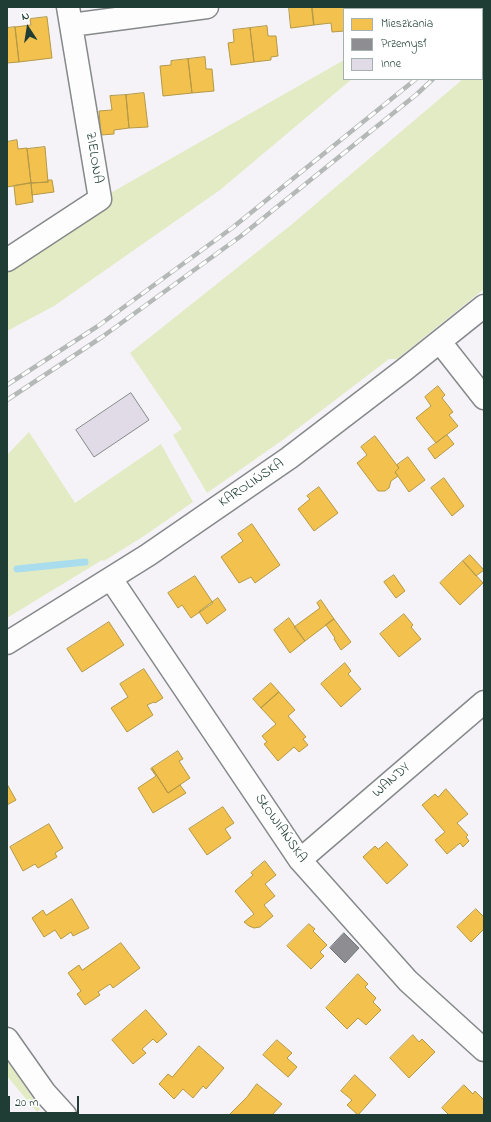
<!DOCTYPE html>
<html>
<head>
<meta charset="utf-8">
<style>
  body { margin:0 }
  #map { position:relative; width:491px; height:1122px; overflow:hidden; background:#f5f3f8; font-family:"Indie Flower",sans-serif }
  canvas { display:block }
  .frame { position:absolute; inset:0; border:8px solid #1f3d34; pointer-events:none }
  .legend { position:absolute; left:343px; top:8px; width:140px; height:72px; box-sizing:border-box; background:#fff; border:1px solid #a5b1ae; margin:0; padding:5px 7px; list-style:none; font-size:12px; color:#1f3d34 }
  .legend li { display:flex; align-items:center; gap:8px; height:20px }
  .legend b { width:20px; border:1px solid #a5b1ae }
  .north { position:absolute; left:8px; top:8px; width:40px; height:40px; -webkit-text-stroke:3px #fff; paint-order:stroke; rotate:348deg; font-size:11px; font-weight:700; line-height:16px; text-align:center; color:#1f3d34 }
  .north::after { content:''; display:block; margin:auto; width:14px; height:18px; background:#1f3d34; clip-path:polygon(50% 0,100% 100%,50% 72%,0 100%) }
  .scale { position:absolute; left:8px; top:1096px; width:71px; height:18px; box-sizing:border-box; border:2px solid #1f3d34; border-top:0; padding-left:5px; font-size:12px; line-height:14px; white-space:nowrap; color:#1f3d34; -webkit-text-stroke:3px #fff; paint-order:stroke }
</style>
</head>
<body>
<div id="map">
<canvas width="491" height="1122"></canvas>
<div class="frame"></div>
<ul class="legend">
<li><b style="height:11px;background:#f2c14e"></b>Mieszkania</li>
<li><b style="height:11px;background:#8d8d92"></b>Przemysł</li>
<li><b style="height:11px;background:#e0dbe6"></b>Inne</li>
</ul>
<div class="north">N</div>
<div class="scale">20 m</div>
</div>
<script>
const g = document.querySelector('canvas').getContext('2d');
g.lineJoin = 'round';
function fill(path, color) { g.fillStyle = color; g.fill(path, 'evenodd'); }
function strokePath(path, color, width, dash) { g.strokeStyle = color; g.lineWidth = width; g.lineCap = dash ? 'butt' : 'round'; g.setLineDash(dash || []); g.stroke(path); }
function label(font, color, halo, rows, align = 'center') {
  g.font = font + ' "Indie Flower",sans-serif'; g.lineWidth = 4; g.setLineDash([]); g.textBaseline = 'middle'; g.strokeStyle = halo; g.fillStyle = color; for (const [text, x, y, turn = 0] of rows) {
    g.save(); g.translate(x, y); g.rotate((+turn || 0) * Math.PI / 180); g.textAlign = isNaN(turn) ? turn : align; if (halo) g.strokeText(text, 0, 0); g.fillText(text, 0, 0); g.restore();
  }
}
const green = new Path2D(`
  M484,59v230l-87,70h-8l-105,80 -77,54 -34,-58 9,-6 -52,-76 161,-128 172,-146h19v-18z
  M344,60v19h8l-132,111 -166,116 -47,25v-79z
  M29,432l46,71 86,-59 32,58 -49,34 -40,25 -2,-1 -95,58v-163z
  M7,1060l33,49 -3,3 -30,-36z`);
const homes = new Path2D(`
  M289,7h23l2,18 -23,3z
  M312,7h34l1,2h-3v22l-12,1 -1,-9 -17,2z
  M47,17l5,41 -33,4 -4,-35 16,-2 -1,-6z
  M267,26l1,10h8l2,20 -7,1v3l-17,2 -4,-34z
  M15,27l4,35 -12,1v-35z
  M250,28l4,34 -23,3 -3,-22 6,-1 -1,-12z
  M205,57l1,12h6l2,22 -22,2 -4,-34z
  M188,59l4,34 -29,3 -3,-30 11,-1v-4z
  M144,93l4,34 -19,1 -3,-33z
  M126,95l3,33 -15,2v4l-13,1 -2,-24 13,-1 -2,-14z
  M17,140l1,9 9,-1 4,35 -24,4v-45z
  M45,147l3,35 -17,1 -4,-34z
  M48,180h4l2,12 -22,3 -1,-12 17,-1z
  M31,183l2,19 -17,3 -2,-19z
  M438,386l7,9 -3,3 11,14 -4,3 9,11 -22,17 -20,-25 15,-12 -6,-9z
  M447,435l7,9 -19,15 -7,-10z
  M375,436l24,32 -4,4 3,4 -7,5 -2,7 -4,3h-7l-21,-28 10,-8 -6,-8z
  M408,457l17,23 -16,12 -14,-20 4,-4 -2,-3z
  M444,478l20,28 -12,10 -21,-28z
  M319,487l19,26 -24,18 -16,-22 12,-10 -3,-3z
  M252,524l28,41 -25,18 -4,-6 -12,6 -18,-26 22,-16 -5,-7z
  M470,555l14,15 -8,6 -13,-15z
  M463,561l20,22 -23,22 -20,-22z
  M394,575l11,16 -9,7 -12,-16z
  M195,576l18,27 -22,15 -9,-13 -4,3 -10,-15z
  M218,598l8,12 -19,14 -8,-12z
  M321,600l13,19 -29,22 -11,-14 26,-19 -3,-5z
  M404,614l9,11 -2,2 10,12 -22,18 -19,-23z
  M289,618l16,23 -15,12 -16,-23z
  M334,619l17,23 -10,8 -7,-11 1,-1 -9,-13z
  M109,622l15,23 -42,27 -15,-23z
  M345,663l6,8 -3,3 13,15 -20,18 -20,-23z
  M144,669l19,29 -8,5 -1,-1 -7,3 6,10 -26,17 -16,-24 17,-11 -8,-13z
  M271,683l8,9 -18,16 -8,-9z
  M279,692l16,18 -7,6 18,21 -3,2 5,6 -9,7 -5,-5 -16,14 -14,-17 3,-2 -5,-6 14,-12 -15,-16z
  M178,751l5,8 -4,2 11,17 -22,15 -16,-25z
  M152,768l16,25 12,-8 6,8 -33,20 -15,-25 18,-12 -5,-7z
  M7,784l9,16 -9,5z
  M446,789l22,25 -11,9 11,12 -2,2 3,4 -6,6 -3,-4 -13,11 -12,-14 10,-8 -23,-27 13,-11 3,3z
  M223,807l11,16 -9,6 6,9 -24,17 -18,-26z
  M49,824l14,24 -8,5 2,4 -19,11 -3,-4 -12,7 -13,-24z
  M387,842l21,23 -21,19 -24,-27 12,-11 3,3z
  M265,861l11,14 -11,9 10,12 -11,9 9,11 -13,11 -6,1 -5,-2 -5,-4 10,-8 -19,-23 18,-16 -2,-2z
  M72,899l17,29 -16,8 -2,-4 -10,7 -6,-9 -11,7 -12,-19 11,-8 3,5z
  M476,909l8,8v12l-13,13 -14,-15z
  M309,924l6,5 -2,2 14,14 -7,7 4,4 -13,13 -24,-23z
  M121,943l19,25 -27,20 -3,-4 -12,8 2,3 -15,10 -8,-11 4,-3 -13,-18 11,-8 3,5z
  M358,974l10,10 -3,3 11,11 -3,4 8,8 -15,15 -8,-7 -11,11 -21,-21z
  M146,1010l21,24 -10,9 -4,-4 -11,10 4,4 -13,11 -21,-24z
  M413,1035l6,7 3,-3 13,13 -26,26 -19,-20z
  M277,1040l15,13 -5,5 10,9 -9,10 -25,-22z
  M199,1046l25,22 -18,21 -3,-3 -10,12 -10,-9 -9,10 -15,-15 9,-10 4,3z
  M355,1075l21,20 -18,20 -11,-10 5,-5 -11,-9z
  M257,1084l25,20 -10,11h-43l18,-18z
  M464,1085l9,9 2,-3 9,9v15h-35l-7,-7z`);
const industry = new Path2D(`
  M344,933l15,15 -14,15 -15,-15z`);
const stream = new Path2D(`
  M17,569l68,-7`);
const building = new Path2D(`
  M131,393l18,27 -55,37 -18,-27z`);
const minor = new Path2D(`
  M71,25l136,-18
  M7,260l93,-61 -32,-192
  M440,342l44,56
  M111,579l189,281 108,121 76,69
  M7,643l141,-88 141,-97 115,-88 80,-64
  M300,860l184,-158`);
const secondary = new Path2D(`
  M7,1039l38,54 20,22`);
const rail = new Path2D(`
  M482,17l2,-1
  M482,34l2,-2
  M7,385l91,-59 134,-98 184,-149
  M7,400l95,-63 139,-101 176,-142 16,-15`);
const streetNames = [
  ["ZIELONA",93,158,81],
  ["KAROLIŃSKA",252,484,-34],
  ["WANDY",392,781,-41],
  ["SŁOWIAŃSKA",280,829,55]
];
fill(green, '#e2ebc4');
fill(homes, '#f2c14e');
strokePath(homes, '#b39946', 1);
fill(industry, '#8d8d92');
strokePath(industry, '#6c7576', 1);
strokePath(stream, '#a9ddee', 7);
fill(building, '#e0dbe6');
strokePath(building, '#85898a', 1);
strokePath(minor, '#85898a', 25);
strokePath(secondary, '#85898a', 25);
strokePath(minor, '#fefdfe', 22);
strokePath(secondary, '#fefdfe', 22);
strokePath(rail, '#b4b8b7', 4.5);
strokePath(rail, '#fff', 3, [9]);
label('14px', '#1f3d34', '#fff', streetNames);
</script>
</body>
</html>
